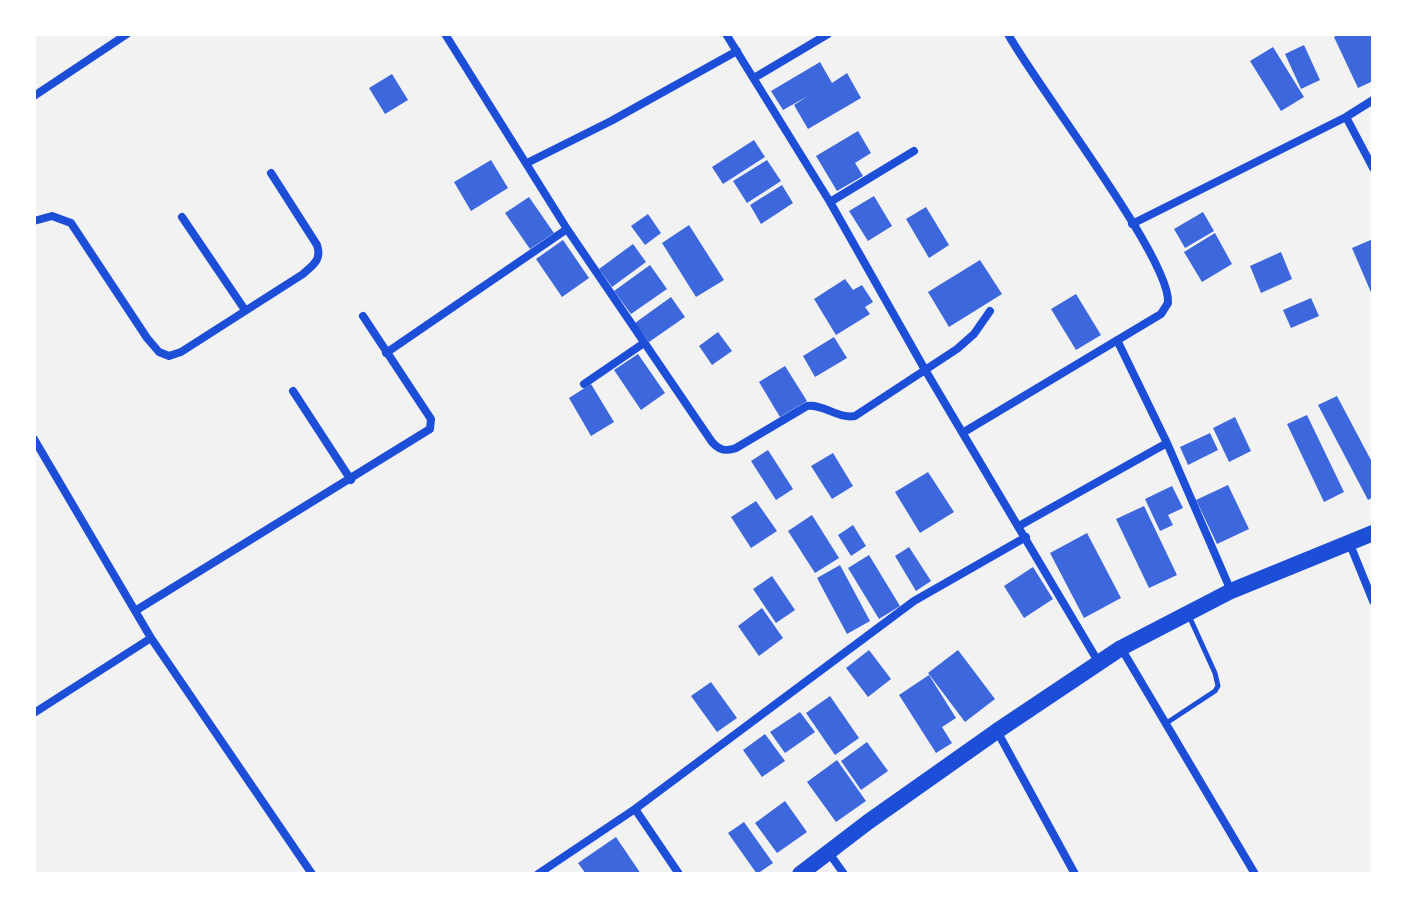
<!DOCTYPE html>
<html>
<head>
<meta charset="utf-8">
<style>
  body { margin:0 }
  #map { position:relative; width:1407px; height:908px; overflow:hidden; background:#f2f2f2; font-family:"DejaVu Sans",sans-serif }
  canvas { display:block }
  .frame { position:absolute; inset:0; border:36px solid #fff; pointer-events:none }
</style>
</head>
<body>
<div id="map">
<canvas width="1407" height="908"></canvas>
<div class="frame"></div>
</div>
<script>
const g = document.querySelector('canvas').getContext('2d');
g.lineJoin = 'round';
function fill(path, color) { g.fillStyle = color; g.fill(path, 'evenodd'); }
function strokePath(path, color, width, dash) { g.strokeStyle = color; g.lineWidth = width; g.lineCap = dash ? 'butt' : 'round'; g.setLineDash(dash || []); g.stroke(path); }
const building = new Path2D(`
  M1340,34h30l3,6v41l-15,7 -24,-51z
  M1304,45l16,35 -19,9 -16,-35z
  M1273,47l31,50 -23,14 -31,-50z
  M820,62l12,21 15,-10 14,25 -53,31 -14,-24 14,-9 -25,14 -12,-19z
  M392,74l16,26 -23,14 -16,-26z
  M858,131l13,22 -16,10 8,13 -26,15 -21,-35z
  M754,140l11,17 -42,27 -11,-17z
  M491,160l17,28 -37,23 -17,-29z
  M767,160l14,21 -34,22 -14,-22z
  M782,185l11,18 -32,21 -11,-19z
  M874,196l18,30 -24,15 -19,-30z
  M529,197l25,36 -24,16 -25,-36z
  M926,207l23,38 -20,13 -23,-39z
  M1203,212l11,19 -29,17 -11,-19z
  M648,214l13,19 -16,12 -14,-19z
  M689,225l35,55 -28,17 -34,-54z
  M1215,233l17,31 -30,18 -18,-30z
  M1373,239v58l-21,-49z
  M563,240l26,38 -27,19 -26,-38z
  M633,244l13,18 -34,25 -13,-18z
  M1281,252l11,27 -31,14 -11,-27z
  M980,260l22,34 -53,33 -21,-35z
  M650,265l17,24 -36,25 -17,-23z
  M845,279l8,11 9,-5 11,17 -8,5 5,7 -34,21 -22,-36z
  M1076,294l25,41 -25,15 -25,-41z
  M671,297l14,20 -36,25 -14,-19z
  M1311,298l8,18 -28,12 -8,-18z
  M718,332l14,19 -20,14 -13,-19z
  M834,337l13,21 -32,19 -12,-21z
  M638,354l27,39 -24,17 -27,-40z
  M785,366l22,35 -27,16 -21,-35z
  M591,384l23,38 -23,14 -22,-38z
  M1337,396l36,68v33l-5,3 -50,-95z
  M1307,415l37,77 -20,10 -37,-78z
  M1235,417l16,34 -22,11 -16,-34z
  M1210,433l8,17 -30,15 -8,-18z
  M768,450l25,39 -17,11 -25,-39z
  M833,453l20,33 -21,13 -21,-33z
  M928,472l26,40 -34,21 -25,-41z
  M1228,485l21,44 -32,15 -21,-44z
  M1172,486l11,22 -15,7 5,10 -13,6 -15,-32z
  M756,501l21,30 -26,17 -20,-31z
  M1144,506l33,69 -28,13 -33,-69z
  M812,515l27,43 -24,15 -27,-42z
  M853,525l13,21 -15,10 -13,-21z
  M1087,533l34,65 -37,20 -34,-65z
  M909,547l22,34 -15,10 -21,-35z
  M869,555l31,51 -21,13 -31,-51z
  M840,565l30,56 -23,13 -30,-56z
  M1033,567l20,32 -29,19 -20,-32z
  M772,576l23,34 -19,13 -23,-34z
  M762,608l21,30 -24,18 -21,-30z
  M869,650l22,29 -23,18 -22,-29z
  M958,650l37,49 -30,23 -37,-49z
  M929,675l27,43 -14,9 10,16 -16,10 -37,-58z
  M711,682l26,36 -20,14 -26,-36z
  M830,696l29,42 -24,17 -29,-42z
  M800,712l15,20 -30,21 -15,-21z
  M765,734l20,27 -23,16 -19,-27z
  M867,742l21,29 -27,19 -20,-29z
  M837,760l29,41 -30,21 -29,-40z
  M785,801l22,31 -30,21 -22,-30z
  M744,822l29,41 -16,11 -29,-41z
  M616,837l25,37h-55l-8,-11z`);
const service = new Path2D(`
  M1165,724l50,-33 3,-5 -3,-13 -26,-57`);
const minor = new Path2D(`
  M445,34l122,195 145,213c7,8 14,10 24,6l71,-42c17,-2 31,13 48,10l102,-67 17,-15 16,-23
  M726,34l104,168 94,166 175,295
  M754,78l74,-44
  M34,96l93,-62
  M1346,117l27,51
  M527,163l84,-42 126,-70
  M830,202l84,-51
  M182,217l63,93
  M34,221l18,-5 19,7 76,115 12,14 10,4 12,-4 122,-78c10,-9 19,-14 14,-29l-46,-72
  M1132,224l214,-107 27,-17
  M1117,340l50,103 64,148
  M386,353l181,-124
  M584,384l60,-41
  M293,391l58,89
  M964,432l197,-118 7,-11c4,-43 -133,-219 -160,-269
  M34,439l117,199 161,236
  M1019,526l148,-83
  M1349,542l24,59
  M135,611l295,-182 1,-10 -4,-6 -64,-97
  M1121,648l134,226
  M34,713l117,-75
  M997,731l78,143
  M635,809l44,65
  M829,853l15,21
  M538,874l97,-65 279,-208 112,-64`);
const primary = new Path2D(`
  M800,874l68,-52 129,-91 124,-83 110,-57 142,-58`);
fill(building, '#3d67dc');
strokePath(service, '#1d4ed8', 5);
strokePath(minor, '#1d4ed8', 8);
strokePath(primary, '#1d4ed8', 16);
</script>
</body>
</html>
